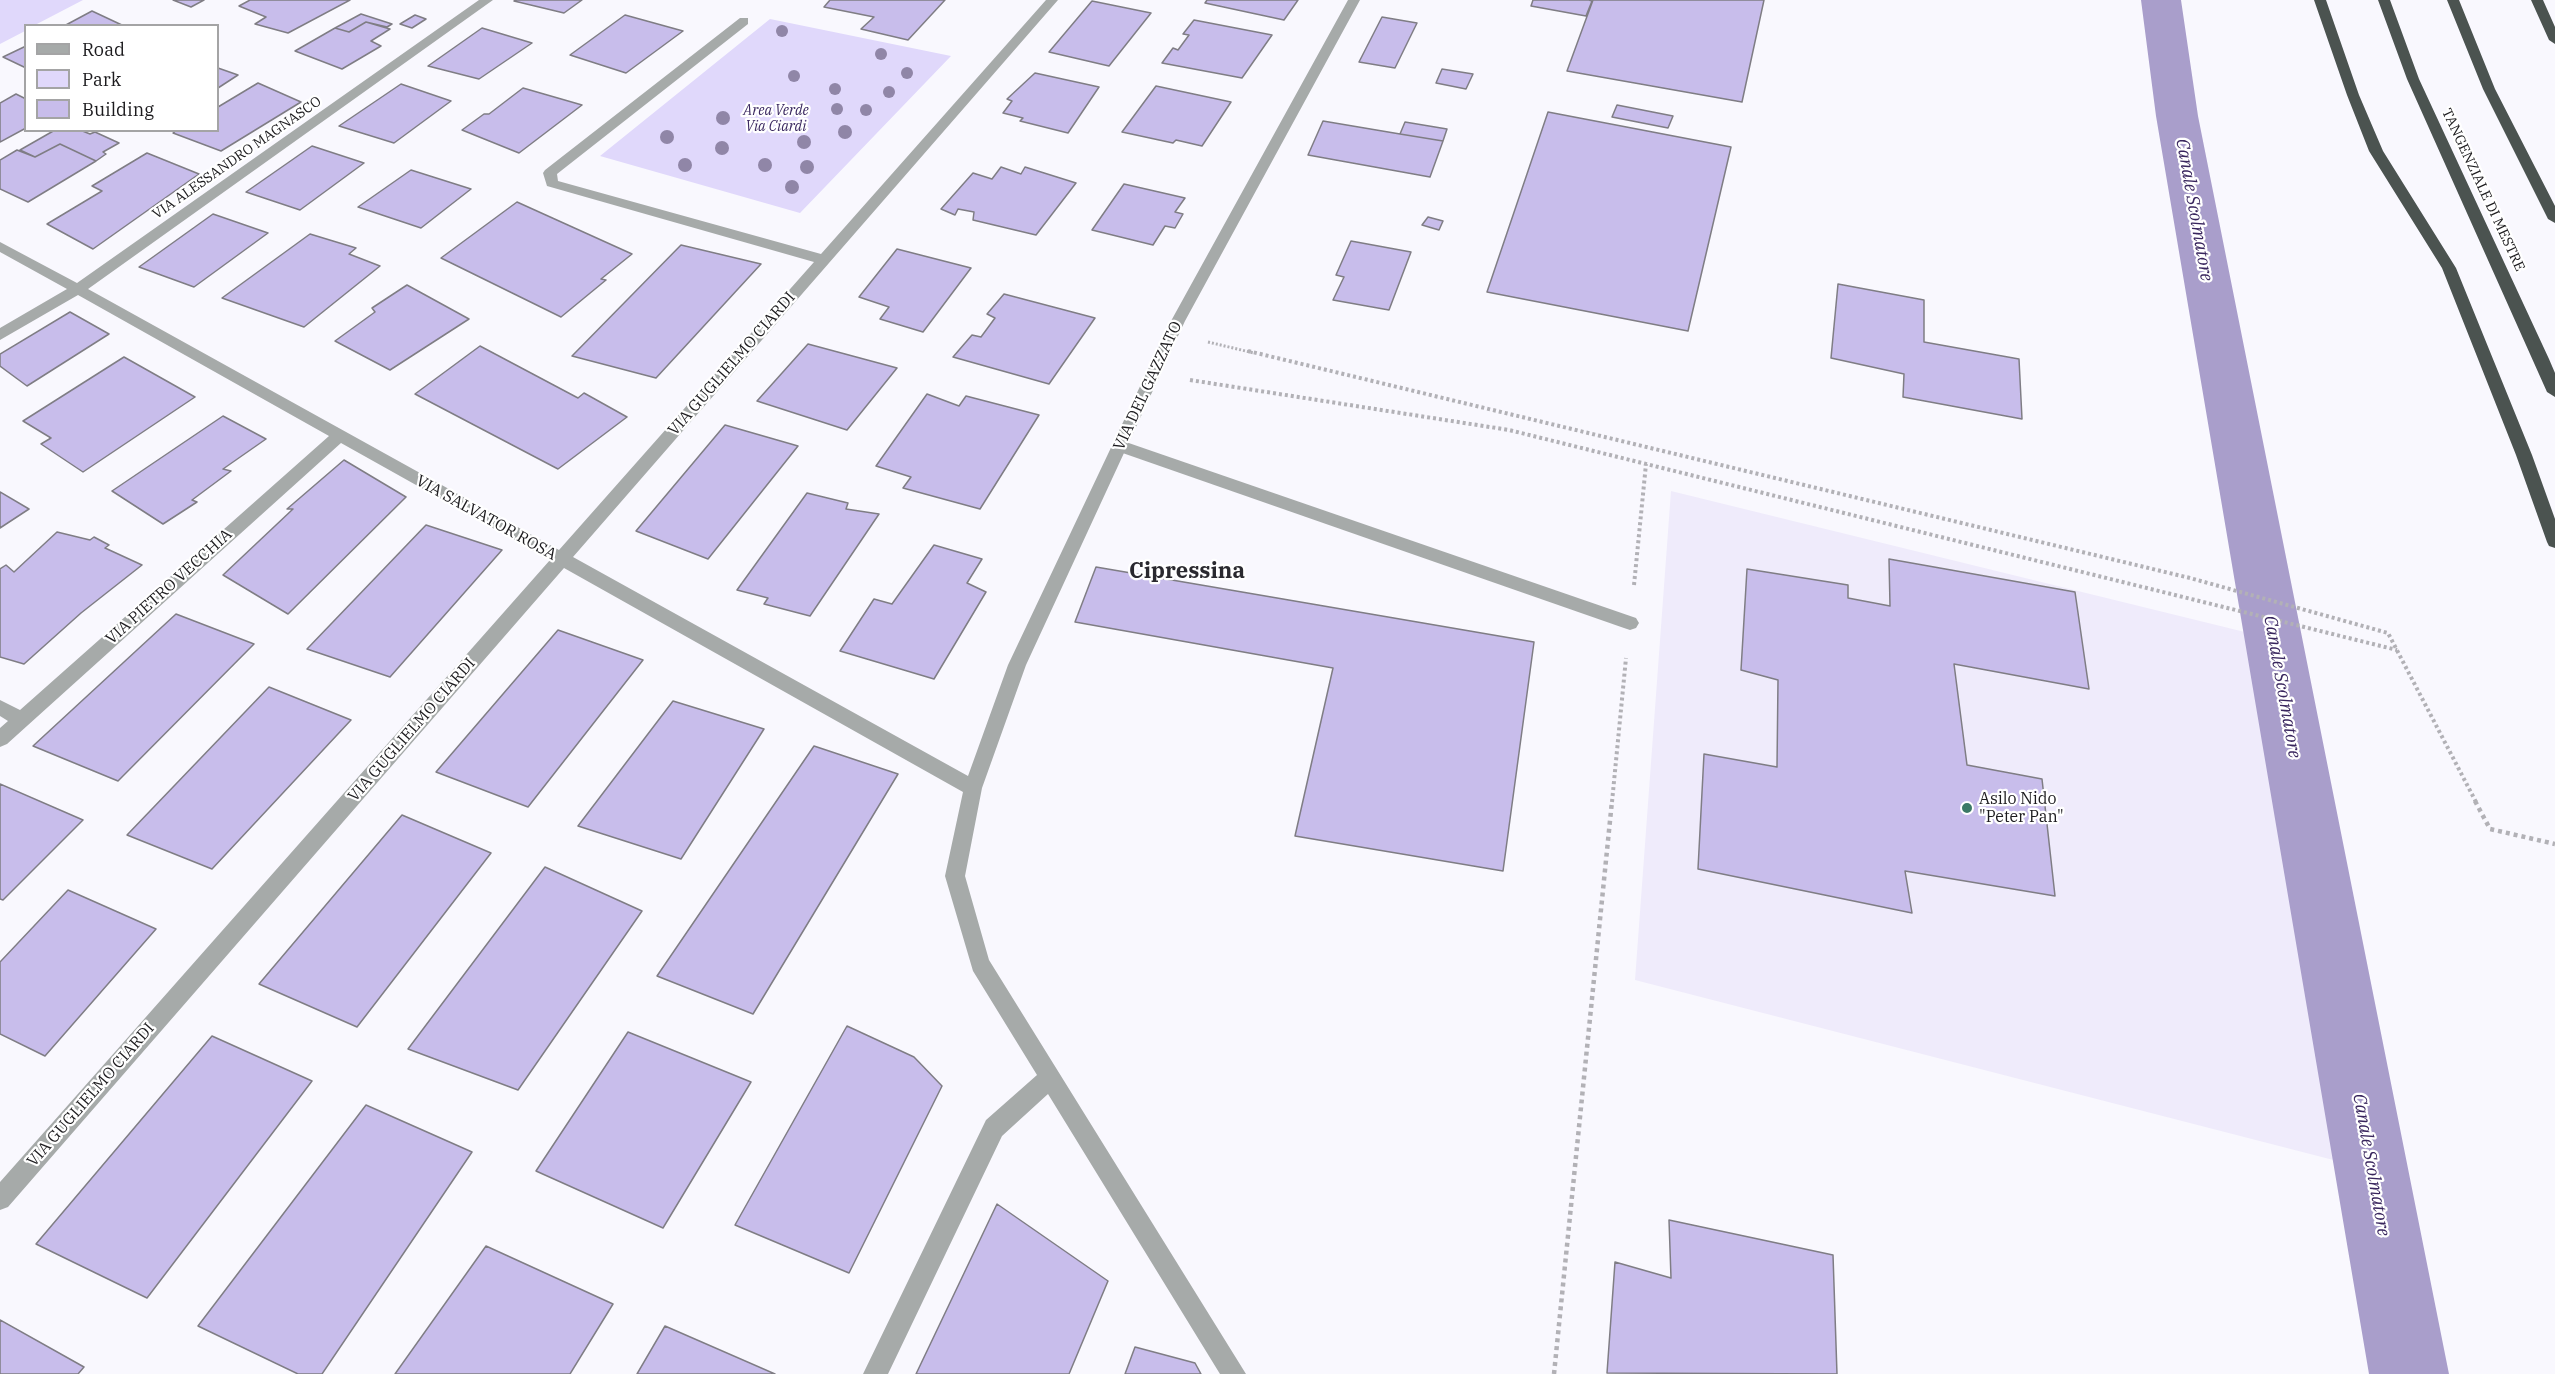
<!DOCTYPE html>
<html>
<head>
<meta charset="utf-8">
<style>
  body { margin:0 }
  #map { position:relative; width:2555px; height:1374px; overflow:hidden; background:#f9f8fe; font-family:"IBM Plex Serif",serif }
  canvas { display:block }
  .legend { position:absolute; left:24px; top:24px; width:195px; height:108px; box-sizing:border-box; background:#fff; border:2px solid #a4a4a5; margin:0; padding:8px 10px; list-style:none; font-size:18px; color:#1c1b1e }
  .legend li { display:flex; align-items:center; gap:12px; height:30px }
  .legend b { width:30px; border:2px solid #a4a4a5 }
</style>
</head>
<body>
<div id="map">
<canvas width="2555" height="1374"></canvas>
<ul class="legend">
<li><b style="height:8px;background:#a6aaa9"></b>Road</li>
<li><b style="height:16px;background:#e0d8fb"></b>Park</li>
<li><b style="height:16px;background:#c8bdeb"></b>Building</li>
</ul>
</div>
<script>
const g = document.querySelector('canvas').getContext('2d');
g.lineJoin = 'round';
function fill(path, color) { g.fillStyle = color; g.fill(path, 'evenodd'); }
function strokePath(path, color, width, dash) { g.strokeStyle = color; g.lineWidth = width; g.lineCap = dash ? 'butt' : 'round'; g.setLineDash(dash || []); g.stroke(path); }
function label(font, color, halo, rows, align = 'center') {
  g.font = font + ' "IBM Plex Serif",serif'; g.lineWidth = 4.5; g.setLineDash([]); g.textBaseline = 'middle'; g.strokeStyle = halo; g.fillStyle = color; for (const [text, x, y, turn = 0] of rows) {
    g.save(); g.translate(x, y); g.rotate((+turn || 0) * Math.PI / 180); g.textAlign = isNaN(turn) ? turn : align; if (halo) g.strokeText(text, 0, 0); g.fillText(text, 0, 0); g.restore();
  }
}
const built = new Path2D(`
  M1671,491l586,144 88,528 -710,-183z`);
const green = new Path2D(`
  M0,0h83l-48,25 -9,1 -1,5 -25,13z
  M770,19l181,37 -151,157 -200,-57z`);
const canal = new Path2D(`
  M2141,0h40l17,116 251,1258h-80l-213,-1258z`);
const building = new Path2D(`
  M173,0h31l-13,7z
  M250,0h100l-62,33 -33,-9 11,-7 -27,-11z
  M582,0l-18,13 -50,-12 1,-1z
  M830,0h115l-37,40 -47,-11 13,-12 -50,-10z
  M1207,0h91l-14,20 -79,-17z
  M1533,0h56l3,1 -6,15 -55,-10z
  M1593,0h171l-22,102 -175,-31z
  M1092,1l59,12 -42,53 -60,-14z
  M92,11l32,15h-60z
  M361,14l31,10 -5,3 -21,-5 -17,10 -14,-4z
  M415,15l11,4 -14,9 -12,-4z
  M625,15l58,16 -57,42 -56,-18z
  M1382,17l35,6 -22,45 -36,-6z
  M1194,20l78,15 -30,43 -80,-15 11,-15 5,2 11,-15 -6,-1z
  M366,22l24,7 -19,12 10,5 -39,23 -47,-18 40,-23 14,4z
  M482,28l50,15 -53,36 -51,-13z
  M26,46v22l-23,-11z
  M218,68l20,7 -20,13z
  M1442,69l31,5 -7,15 -30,-6z
  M1035,73l64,14 -31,46 -48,-12 3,-3 -20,-5 9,-12 -5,-2z
  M258,83l43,19 -80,49 -48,-18 4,-3h41v-23z
  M401,84l50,17 -57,42 -55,-17z
  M1156,86l75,16 -29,44 -26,-6 -3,3 -51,-11z
  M523,88l59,17 -63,48 -57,-23 22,-16h5z
  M16,94l10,5v29l-26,14v-39z
  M1617,105l56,11 -5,12 -56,-11z
  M1548,112l183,35 -43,184 -201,-39z
  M1323,121l77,13 43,7 -13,36 -122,-22z
  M1405,122l42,7 -4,12 -43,-7z
  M55,130h25l10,4 5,-2 24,11 -16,9 3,2 -10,7 -36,-17 -25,13 -15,-7z
  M60,144l36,17 -68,41 -28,-13v-29l17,-10 18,7z
  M312,146l52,17 -64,47 -54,-18z
  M147,153l52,21 -106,75 -46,-25 55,-33 -10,-5z
  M1001,167l20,7 4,-7 51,16 -40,52 -63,-15 1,-8 -16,-3 -3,6 -14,-6 32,-36 19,6z
  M411,170l60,19 -50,39 -63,-21z
  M1124,184l61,14 -10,14 8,2 -8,14 -10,-2 -12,19 -61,-15z
  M517,202l115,52 -31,25 5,1 -45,37 -120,-59z
  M213,214l55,19 -74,54 -55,-20z
  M1428,217l15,4 -4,9 -17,-5z
  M310,234l46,14 -7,6 31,12 -76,61 -82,-29z
  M1351,241l60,11 -22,58 -56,-10 11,-23 -8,-2z
  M681,245l80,19 -105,114 -84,-22z
  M897,249l74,19 -48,64 -43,-13 9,-12 -30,-10z
  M1838,284l86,16v42l95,17 3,60 -119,-22 1,-23 -73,-16z
  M407,285l62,34 -79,51 -55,-29 40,-29 -3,-4z
  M1004,294l91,24 -46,66 -96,-27 19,-22 9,2 14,-19 -8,-4z
  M70,312l39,22 -82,52 -27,-20v-12z
  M808,344l89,24 -50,62 -90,-29z
  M480,346l98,52 6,-5 43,24 -69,52 -143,-75z
  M124,357l71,40 -112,75 -42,-28 10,-6 -28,-17z
  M927,394l32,12 7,-10 73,19 -59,94 -77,-21 8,-11 -35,-11z
  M223,416l43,23 -43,30 8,2 -39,29 5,2 -34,22 -51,-33z
  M725,425l73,21 -90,113 -72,-28z
  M344,460l62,37 -118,117 -65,-39 70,-66h-6z
  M0,492l29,17 -29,19z
  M807,493l41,10 -2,6 33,5 -69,102 -46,-12 4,-6 -31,-8z
  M426,525l76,25 -112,127 -83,-28z
  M57,532l33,8 4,-3 15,8 -4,3 37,17 -61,48 -57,51 -24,-7v-88l6,-4 8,7z
  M934,545l48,14 -15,24 19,9 -52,87 -94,-28 34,-52 18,5z
  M1889,559l186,33 14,97 -135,-25 13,101 75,14 13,117 -150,-25 7,42 -214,-44 6,-115 73,13 1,-87 -37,-10 6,-101 101,16v13l42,8z
  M1096,567l438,75 -31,229 -208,-35 38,-168 -258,-46z
  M176,614l78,30 -136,137 -85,-35z
  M558,630l85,30 -115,147 -92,-35z
  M269,687l82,33 -139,149 -85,-34z
  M673,701l91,28 -83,130 -103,-33z
  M814,746l84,28 -145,240 -96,-38z
  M0,784l83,36 -80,80 -3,-1z
  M402,815l89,38 -134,174 -98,-43z
  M545,867l97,44 -124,179 -110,-41z
  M68,890l88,39 -111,127 -45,-22v-72z
  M847,1026l67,31 28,29 -93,187 -114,-48z
  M628,1032l123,50 -88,146 -127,-57z
  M212,1036l100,45 -165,217 -111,-54z
  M366,1105l106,47 -150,222h-24l-100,-48z
  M997,1204l111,77 -39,93h-153z
  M1669,1220l164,35 4,119 -230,-1 8,-111 56,16z
  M486,1246l127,58 -43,70h-175z
  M0,1320l84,47 -6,7h-78z
  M665,1326l110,48h-138z
  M1135,1347l60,16 6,11h-76z`);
const pathFar2 = new Path2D(`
  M1208,342l46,11`);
const pathFar1 = new Path2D(`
  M1248,351l942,227 198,55 88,169
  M1190,380l319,50 888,220
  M1634,585l12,-121
  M1612,802l14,-144`);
const path = new Path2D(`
  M2475,801l15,28 65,15
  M1554,1374l58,-573`);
const service = new Path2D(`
  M1120,440l516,178 3,5 -3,5 -6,2 -6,-2 -510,-178 -2,-4 2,-4z`);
const minor = new Path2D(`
  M479,0h14l-405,289 471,261 255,-288 -267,-76 -4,-13 2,-3 195,-152h8v6l-191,150 1,7 263,73 225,-254h12l-485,557 395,219 40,-111 163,-344 177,-321h12l-175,321 -159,344 -44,123 -17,88 24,84 257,414h-26l-172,-280 -46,42 -114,238h-25l123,-254 51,-45 -64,-104 -28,-95 18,-84 -399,-224 -556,639 -8,3v-28l550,-622 -209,-117 -334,301 -7,3v-19l8,-7 -8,-5v-16l20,10 309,-274 -251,-141 -78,45v-12l67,-39 -67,-37v-10l77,41z`);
const motorway = new Path2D(`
  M2314,0h12l33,95 24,56 73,117 76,187 23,64v29l-6,-2 -2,-4 -31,-87 -74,-187 -73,-117 -22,-56z
  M2378,0h12l29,79 130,280 6,14v24l-8,-5 -140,-313z
  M2447,0h12l36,89 60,117v17l-7,-4 -65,-130z
  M2531,0h12l12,27v17l-6,-4z`);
const trees = [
  [782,31,6],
  [881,54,6],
  [907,73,6],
  [794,76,6],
  [835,89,6],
  [889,92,6],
  [837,109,6],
  [866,110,6],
  [723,118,7],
  [845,132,7],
  [667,137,7],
  [804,142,7],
  [722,148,7],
  [685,165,7],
  [765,165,7],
  [807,167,7],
  [792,187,7]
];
const markers = [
  [1967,808,6,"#3b7966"]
];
const farParknames = [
  ["Area Verde",776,111],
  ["Via Ciardi",776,127]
];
const farStreetnames = [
  ["VIA ALESSANDRO MAGNASCO",237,158,-35],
  ["TANGENZIALE DI MESTRE",2483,190,65]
];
const streetNames = [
  ["VIA GUGLIELMO CIARDI",732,364,-49],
  ["VIA DEL GAZZATO",1148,386,-65],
  ["VIA SALVATOR ROSA",486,518,29],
  ["VIA PIETRO VECCHIA",169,587,-42],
  ["VIA GUGLIELMO CIARDI",412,730,-49],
  ["VIA GUGLIELMO CIARDI",91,1095,-49]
];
const poiNames = [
  ["Asilo Nido",1979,799],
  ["\"Peter Pan\"",1979,817]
];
const waterNames = [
  ["Canale Scolmatore",2194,210,80],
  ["Canale Scolmatore",2282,687,80],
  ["Canale Scolmatore",2371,1165,80]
];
const districtNames = [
  ["Cipressina",1187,572]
];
fill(built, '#efebfb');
fill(green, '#e0d8fb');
fill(canal, '#a99ecb');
fill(building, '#c8bdeb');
strokePath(building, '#7f7d84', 1.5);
strokePath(pathFar2, '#b2b1b6', 3, [2, 2]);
strokePath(pathFar1, '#b2b1b6', 4, [3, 3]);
strokePath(path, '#b2b1b6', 4.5, [4, 4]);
fill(service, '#a6aaa9');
fill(minor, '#a6aaa9');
fill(motorway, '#4b5350');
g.fillStyle = '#9086a7';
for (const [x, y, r] of trees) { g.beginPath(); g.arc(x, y, r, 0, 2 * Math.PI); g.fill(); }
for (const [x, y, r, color] of markers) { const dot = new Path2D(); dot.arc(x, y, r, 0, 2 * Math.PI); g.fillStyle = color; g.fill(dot); strokePath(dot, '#fff', 2); }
label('italic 14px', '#3a2860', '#fff', farParknames);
label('14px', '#1c1b1e', '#fff', farStreetnames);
label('16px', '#1c1b1e', '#fff', streetNames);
label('16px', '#1c1b1e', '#fff', poiNames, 'left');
label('italic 18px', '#38255d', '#fff', waterNames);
label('bold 22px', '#2a292f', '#fff', districtNames);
</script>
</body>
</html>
